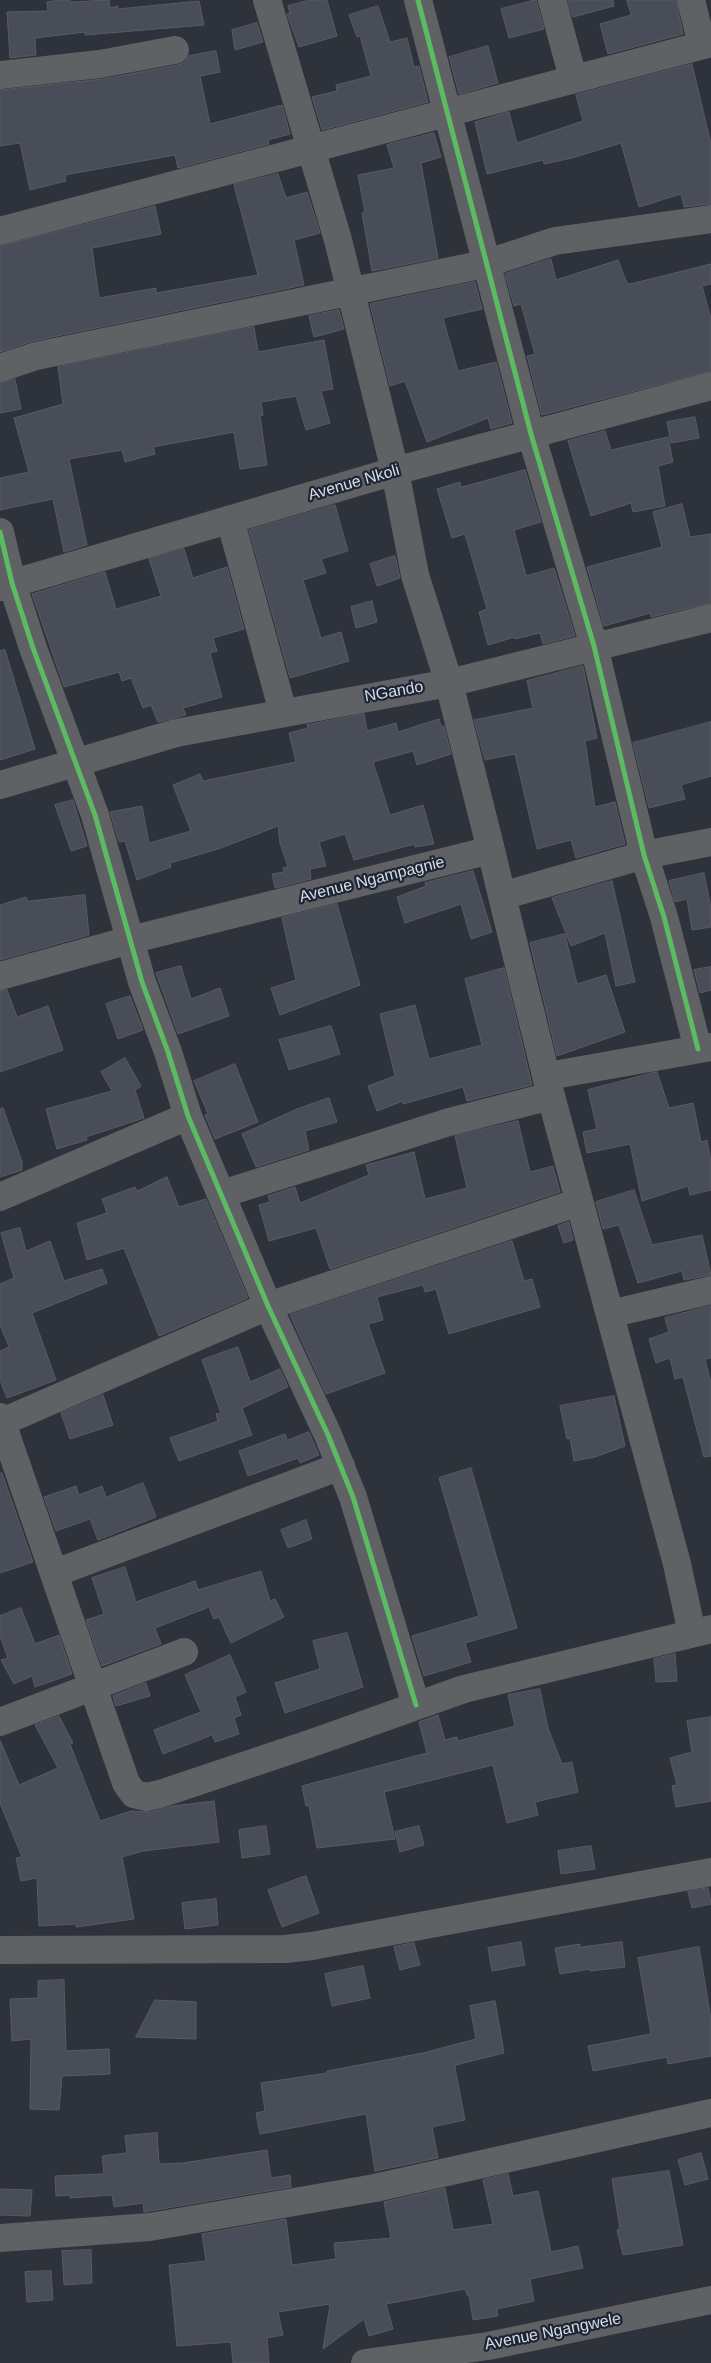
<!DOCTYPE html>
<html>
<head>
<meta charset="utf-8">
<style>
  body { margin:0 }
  canvas { display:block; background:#2e323a }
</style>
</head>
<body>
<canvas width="711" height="2363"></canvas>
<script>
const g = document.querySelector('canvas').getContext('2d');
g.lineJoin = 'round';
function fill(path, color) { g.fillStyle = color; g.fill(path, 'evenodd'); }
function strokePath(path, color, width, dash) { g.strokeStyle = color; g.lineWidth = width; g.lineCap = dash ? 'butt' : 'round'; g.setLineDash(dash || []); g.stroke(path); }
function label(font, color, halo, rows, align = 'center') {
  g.font = font + ' Helvetica,sans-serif'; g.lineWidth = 4.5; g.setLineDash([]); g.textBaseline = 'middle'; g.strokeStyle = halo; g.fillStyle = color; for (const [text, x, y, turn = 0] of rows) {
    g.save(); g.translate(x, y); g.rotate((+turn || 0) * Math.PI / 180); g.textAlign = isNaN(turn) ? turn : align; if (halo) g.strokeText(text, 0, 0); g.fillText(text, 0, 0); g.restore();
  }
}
const building = new Path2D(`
  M62,0h8l1,2 38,-2 1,8 8,-2v3l81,-8 5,24 -119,10v-3l-50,6 1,17 -26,3 -3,-46 41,-1 -1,-9z
  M310,0h17l10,36 -38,11 -12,-33 3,-1 -2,-7z
  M536,0l8,29 -35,9 -8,-29z
  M568,0h45l1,6 -41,11z
  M627,0h49l7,34 -75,20 -8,-30 31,-9z
  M378,6l12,36 17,-4 7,29 5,-1 9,36 -106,28 -10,-33 25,-6 -1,-6 35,-9 -11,-40 -3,1 -8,-22z
  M257,23l6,19 -28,8 -3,-20z
  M488,46l10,37 -39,11 -10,-37z
  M216,51l4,21 -20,4 10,48 72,-19 8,29 -22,6 1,4 -91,24 -3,-13 -110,20 1,6 -36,9 -10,-47 -20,3v-56l103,-11 75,-14 7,-3 4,-6z
  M692,64l19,80v60l-27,3 -3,-13 -42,13 -18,-64 -49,15 -28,6 -1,-4 -56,14 -12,-52 34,-10 8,31 66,-22 -7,-26z
  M434,133l7,24 -20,6 17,95 -66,13 -10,-58 3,-1 -7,-37 36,-7 -7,-23z
  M278,174l8,24 21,-6 13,41 -26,7 10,45 -271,56 -33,11v-106l155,-40 6,28 -69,14 7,50 57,-10v5l102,-18 -24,-90z
  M551,259l5,21 62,-20 9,23 3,1 81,-20v20l-9,2 9,33v52l-169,44 -15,-59 8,-2 -14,-50 -7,2 -9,-32z
  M475,282l7,27 -39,9 15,53 38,-9 16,61 -21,6 -3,-11 -61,24 -22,-61 -15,5 -20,-82z
  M339,310l5,19 -30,8 -5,-21z
  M254,327l4,25 66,-12 9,49 -12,2 9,32 -24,7 -10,-34 -35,6 2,13 -3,1 7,49 -27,4 -6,-37 -81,15 2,7 -30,8 -3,-12 -53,9 18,86 -23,7 -11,-53 -53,11v-32l29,-6 -15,-54 49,-14 -5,-37z
  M15,379l6,30 -21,4v-30z
  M695,417l4,21 -28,5 -4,-21z
  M605,431l6,19 57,-13 5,25 -15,4 7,40 -32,6 -2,-9 -40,13 -23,-75z
  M525,470l16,52 -27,8 12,46 28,-8 21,68 -32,8 -3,-11 -25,6v-2l-27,8 -9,-33 8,-3 -22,-75 -13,4 -15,-49 23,-7 1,5z
  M682,504l8,33 21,-3v69l-60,14 -1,-4 -46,13 -17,-59 75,-20 -9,-35z
  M335,505l13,46 -27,8 5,14 -23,7 18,58 20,-6 8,29 -59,17 -41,-148z
  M184,549l9,29 34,-11 17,62 -31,9 4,13 -7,2 12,44 -39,11 3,7 -28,7 -7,-17 -8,3 -12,-30 -9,3 -3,-9 -55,15 -32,-93 73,-22 11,37 45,-13 -12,-37z
  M395,556l5,22 -23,8 -7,-22z
  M372,601l5,21 -21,6 -5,-21z
  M5,650l30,99 -35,11v-109z
  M583,666l14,72 -12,3 10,66 20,-5 10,42 -49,14 -5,-18 -34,9 -22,-95 -30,6 -11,-40 59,-12 -6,-27z
  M364,714l3,17 29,-8 2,9 41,-13 2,7h3l7,28 -34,11 -4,-14 -40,11 17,53 33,-10 11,39 -19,3v-3l-61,16 -9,-26 -26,8 7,24 -16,3 1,10 -36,9 -3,-14 12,-2 -1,-4 5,-1 -8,-24 -2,-17 -57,22 -51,15 1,4 -34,13 -12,-39 -6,1 -9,-30 32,-6 7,37 42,-12 -18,-46 27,-11 3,7 93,-19 -7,-29 19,-5 -1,-3z
  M711,722v54l-30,9 4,14 -36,9 -16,-65z
  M73,800l14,46 -16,5 -16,-46z
  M473,871l19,61 -21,7 -10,-35 -56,19 -8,-26 29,-11 -1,-3z
  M704,873l7,35v19l-19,3 -5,-31 -12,3 -6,-21z
  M612,881l23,101 -19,4 -11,-53 -34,13 -19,-48z
  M85,895l4,40 -89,25v-55l26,-8 2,4z
  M337,904l23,81 -80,30 -9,-27 25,-8 -14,-62z
  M565,934l12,50 29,-9 19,57 -68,24 -27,-113z
  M181,966l10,33 29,-11 9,28 -51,18 -22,-61z
  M711,967v23l-11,3 -6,-23z
  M504,968l28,117 -65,16 -4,-14 -60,17v-3l-26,10 -9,-25 27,-10 -15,-62 35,-9 14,54 53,-14 -17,-66z
  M7,990l10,27 31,-11 15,44 -63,22v-81z
  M130,996l13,34 -25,9 -12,-35z
  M331,1026l9,28 -51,16 -10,-30z
  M125,1058l16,28 -6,4 9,28 -58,19 1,3 -30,9 -11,-40 66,-18 -11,-19z
  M235,1064l23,58 -43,17 -10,-24 3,-1 -14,-33z
  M657,1072l12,36 24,-5 8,39 6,-2 4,22v28l-21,5 -2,-9 -46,15 -12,-57 -43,9 -4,-21 14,-3 -9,-39z
  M329,1098l8,24 -32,9 4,19 -53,17 -14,-33 55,-25z
  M3,1108l19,54v8l-22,7v-68z
  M518,1121l12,51 23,-6 7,26 -230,77 -14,-41 -47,13 -10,-36 11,-3 -2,-6 27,-9 5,16 69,-28 -3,-10 48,-13 11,47 42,-11 -12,-52z
  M167,1177l12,30 27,-8 42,99 -89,38 -35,-88 -37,12 -10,-37 30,-10 -5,-14 33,-12 2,4z
  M634,1190l18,55 50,-10 9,40 -27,5 -2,-9 -44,12 -19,-58 -16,4 -7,-27z
  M569,1222l4,18 -9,3 -6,-17z
  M20,1228l6,23 24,-10 14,40 38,-12 5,14 -75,30 24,67 -49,18 -7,-18v-29l9,-4 -9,-22v-41l14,-6 -13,-45z
  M512,1241l12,40 8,-2 8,28 -91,27 -13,-45 -11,3 -2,-7 -46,12 6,23 -15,4 17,49 -59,21 -36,-79z
  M711,1306v52l-6,1 6,24v73l-7,1 -21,-80 -8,2 -5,-21 -14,5 -7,-24 20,-7 -4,-14z
  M238,1347l12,35 30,-13 8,18 -46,21 10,27 -73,26 -9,-23 48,-17 -2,-7 5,-1 -19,-53z
  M103,1395l10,30 -43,14 -9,-26z
  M614,1396l11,50 -30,11 -21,4 -4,-23 -3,1 -7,-33z
  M309,1432l10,23 -19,8 -2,-5 -50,18 -9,-25 46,-17 2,6z
  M471,1468l46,160 -52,15 6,19 -47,14 -12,-40 67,-20 -40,-138z
  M0,1473h2l31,89 -33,11z
  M143,1483l13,34 -58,23 -8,-21 -34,12 -12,-34 32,-11 3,9 23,-9 4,11z
  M306,1520l6,19 -24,9 -7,-18z
  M125,1567l11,35 59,-21 3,9 63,-19 9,30 5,-2 9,18 -53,26 -12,-26 -5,2 -5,-12 -54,21 6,16 -59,22 -16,-46 18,-6 -12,-36z
  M21,1608l14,36 24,-9 13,39 -37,13 -3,-11 -18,8 -13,-24 7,-2 -8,-22v-20z
  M347,1633l16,54 -78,26 -10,-30 45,-14 -7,-28z
  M675,1654l2,27 -21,1 -2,-23z
  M230,1655l16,37 -11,5 6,18 -7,3 5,16 -24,8 -3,-7 -49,19 -9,-24 47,-18 -16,-37z
  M146,1683l4,13 -34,10 -3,-10z
  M540,1689l8,39 14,36 10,-2 6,30 -43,10 3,13 -31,8 -14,-58 -109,27 11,47 -78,9 -8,-43 -3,1 -4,-20 125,-33 -8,-31 19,-7 7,25 12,-3 1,4 57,-15 -7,-31z
  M59,1716l14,27 -3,1 30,77 31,-10 20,1 22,-6 41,-5 5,41 -76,9 -21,6 12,62 -58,8v-3l-37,2 -2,-48 -16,3 -5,-23 6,-1 -22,-54v-63l19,45 39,-17 -23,-43z
  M711,1717v84l-35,6 -4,-21 5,-1 -7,-27 22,-6 -5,-31z
  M266,1826l4,28 -28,4 -3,-28z
  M419,1826l5,19 -24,7 -5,-20z
  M591,1846l4,23 -34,5 -3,-23z
  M306,1876l13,37 -37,14 -14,-37z
  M708,1888l3,16 -19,4 -4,-16z
  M216,1899l2,26 -33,4 -3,-26z
  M521,1942l4,23 -33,6 -4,-23z
  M622,1942l3,25 -35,4v-2l-30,5 -5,-26 25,-4v3z
  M414,1943l6,22 -20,5 -6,-23z
  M699,1947l12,73v36l-43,8 -1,-7 -74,14 -5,-25 63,-12 -13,-76z
  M363,1966l7,32 -38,8 -7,-32z
  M64,1980l2,71 43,-2 1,25 -48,2 -3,34 -29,-1 1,-70 -19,2 -2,-42 28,-1v-17z
  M155,2000l41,2v37l-60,-2z
  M495,2001l9,52 -48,12 -1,3 10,52 -33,7 6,31 -63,13 -9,-57 -106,20 -4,-21 9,-2 -4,-28 66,-10v-2l96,-18 53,-14 -6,-33z
  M157,2133l2,31 24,-1 84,-13 4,28 19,-3 1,12 -147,25 -1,-9 -29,4 -2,-12 -42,3v-3l-14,1 -1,-20 49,-2 -2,-18 25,-3 -2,-17z
  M701,2153l7,26 -23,6 -7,-25z
  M669,2171l14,74 -60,10 -6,-25 3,-1 -8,-50z
  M508,2174l5,22 25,-5 13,61 27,-6 5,22 -53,11 4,22 -37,8 1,7 -25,4 -4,-25h-2l-2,-6 -79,15 7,25 -24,7 -5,-17 -41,30 7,-45 -52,8 5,23 -16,3 2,25h-36l-2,-21 -54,4 -8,-81 37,-4 -4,-27 84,-15 6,46 44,-6 -2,-16 57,-5 -7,-36 61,-14 8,42 40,-6 -10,-44z
  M0,2189l32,1 -2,26 -30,-1z
  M91,2250l1,33 -28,2 -2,-34z
  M51,2271l2,29 -26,2 -2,-30z`);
const street = new Path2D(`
  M267,0l71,240 57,231 20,104 34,108 42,167
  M418,0l113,434 63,212 50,209 20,62 34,132
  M552,0l21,78
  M691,0l11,45
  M0,75l100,-11 75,-14
  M0,231l711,-188
  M0,368l36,-12 449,-92 70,-23 156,-22
  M230,519l53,193
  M0,532l12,51 21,65 62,167 47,167 26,70 20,64 80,190 60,129 25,62 63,208
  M0,587l395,-116 316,-85
  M0,785l176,-52 273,-50 262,-65
  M502,896l49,200 126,468 15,69
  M0,976l130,-36 361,-90 11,46 142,-41 67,-13
  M548,1076l163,-29
  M222,1194l227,-72 102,-26
  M0,1197l188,-81
  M610,1314l101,-24
  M0,1417l126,366 8,11 13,3 13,-3 152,-51 152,-54 247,-60
  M0,1423l268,-117 311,-104
  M55,1573l286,-107
  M0,1722l184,-70
  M0,1950l285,-1 27,-3 399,-74
  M0,2238l150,-11 225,-39 336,-75
  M365,2363l123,-17 223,-46`);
const cycleway = new Path2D(`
  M418,0l113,434 63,212 50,209 20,62 34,132
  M0,532l12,51 21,65 62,167 47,167 26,70 20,64 80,190 60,129 25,62 63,208`);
const streetNames = [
  ["Avenue Nkoli",354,483,-16],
  ["NGando",394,692,-10],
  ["Avenue Ngampagnie",372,880,-14],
  ["Avenue Ngangwele",553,2332,-11]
];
fill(building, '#484d58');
strokePath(building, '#575b62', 1);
strokePath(street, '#5f6164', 28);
strokePath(cycleway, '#5cba63', 5);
label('16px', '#d7dce7', '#1e2635', streetNames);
</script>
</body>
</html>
